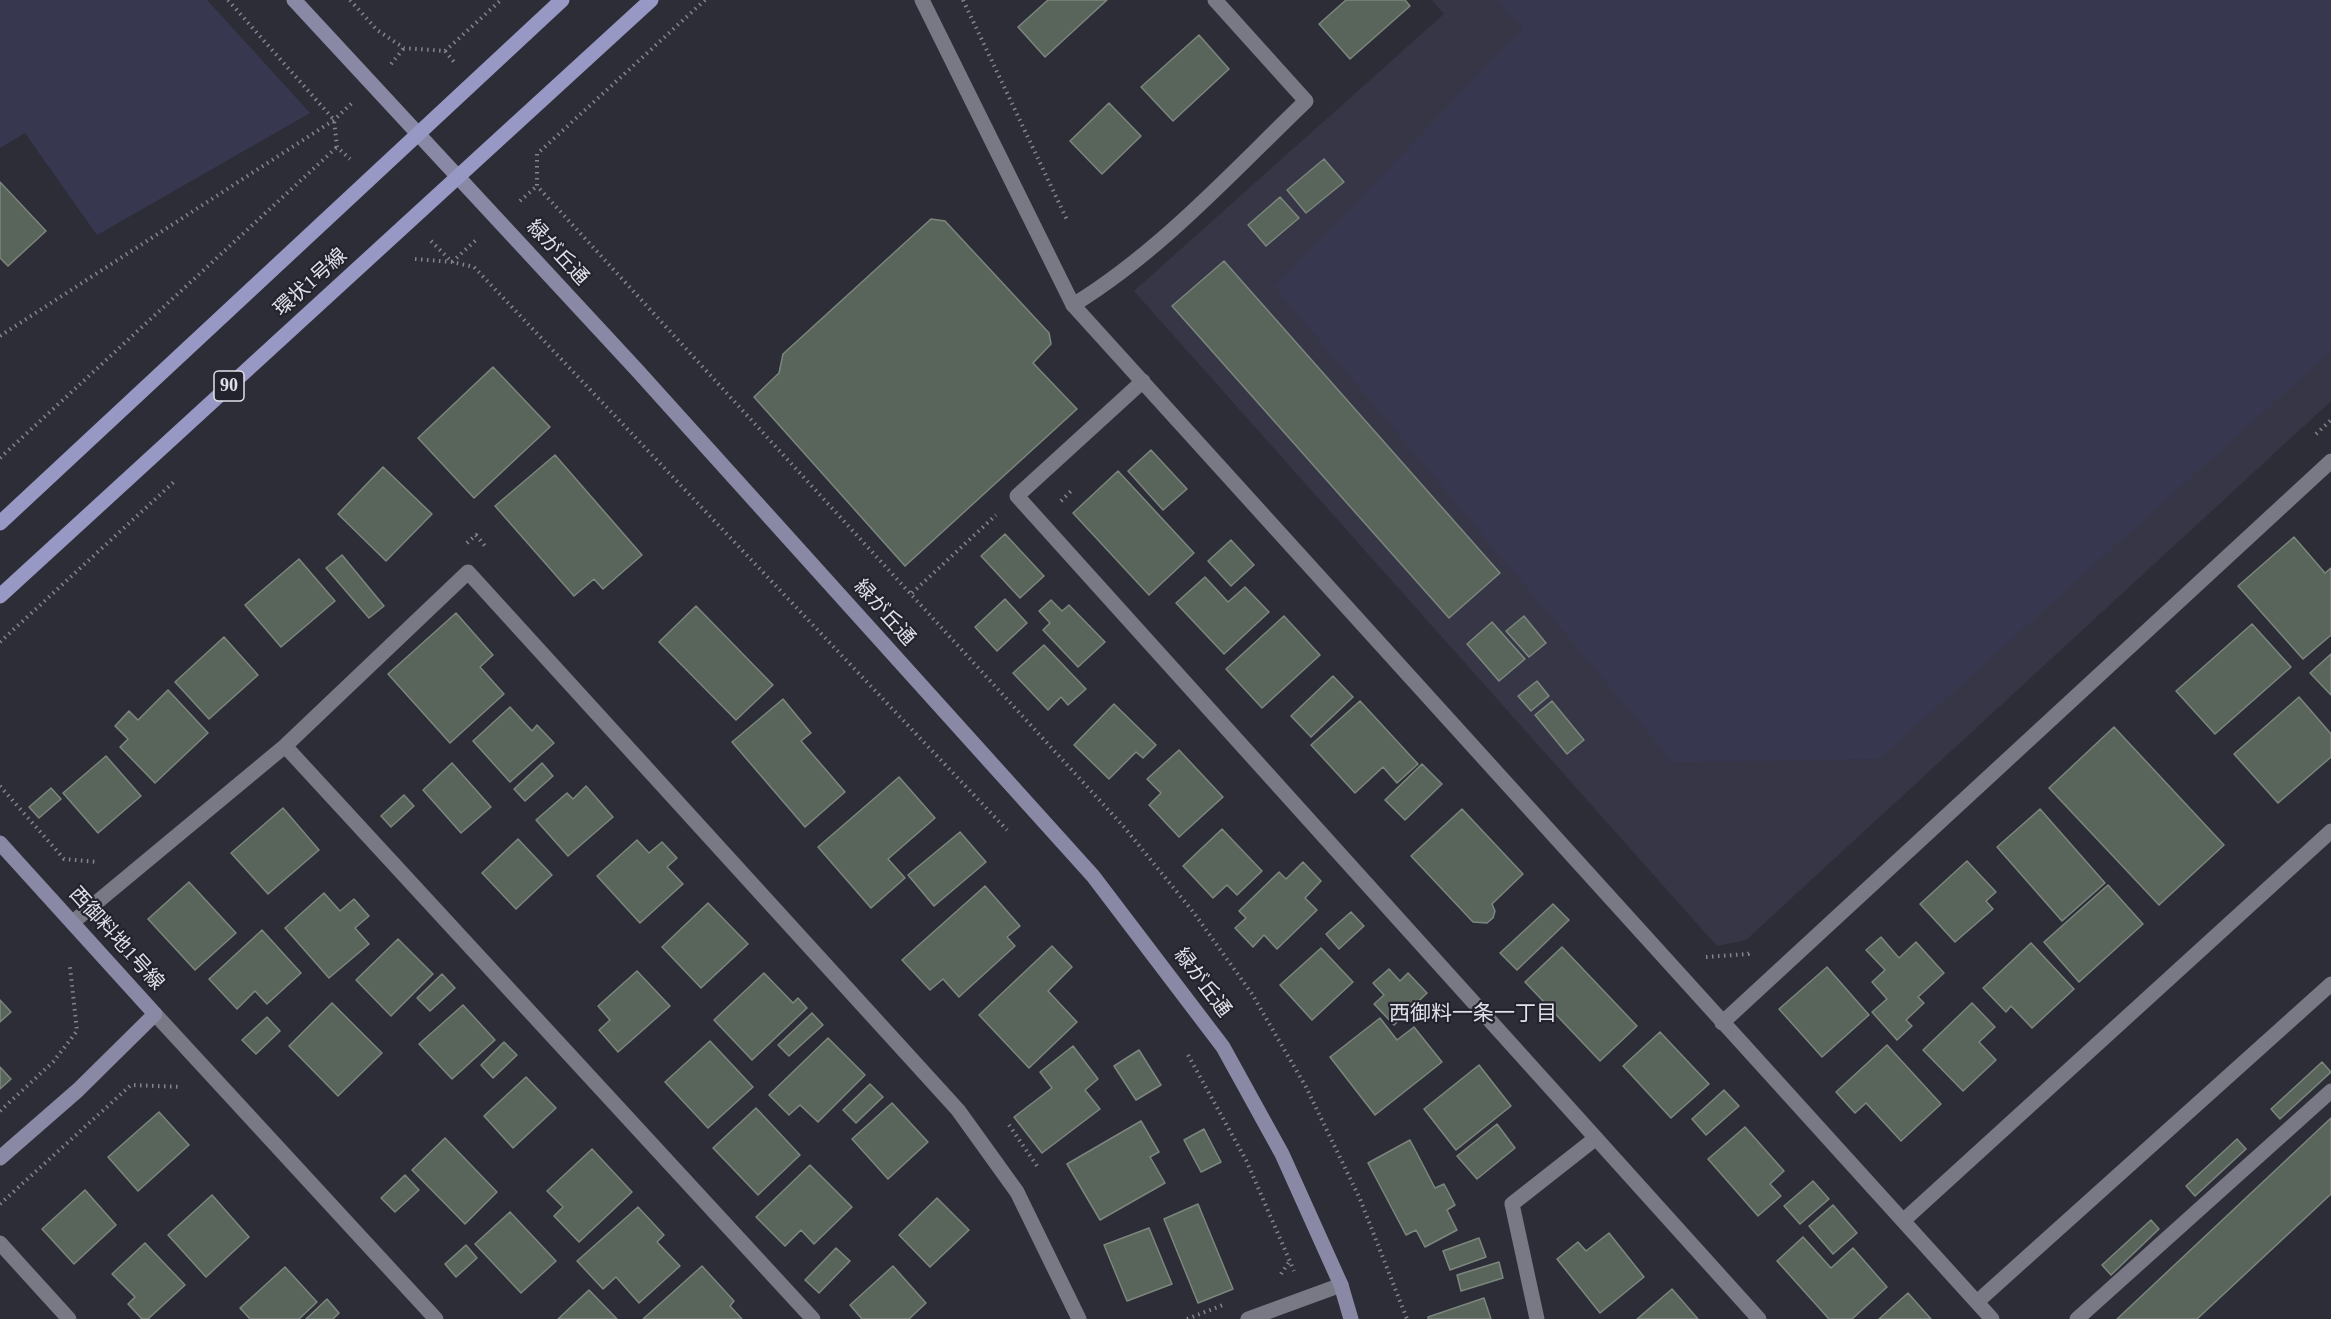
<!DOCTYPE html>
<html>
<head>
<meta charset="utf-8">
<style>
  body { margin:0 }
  canvas { display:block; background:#2d2d38 }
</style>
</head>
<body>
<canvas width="2331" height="1319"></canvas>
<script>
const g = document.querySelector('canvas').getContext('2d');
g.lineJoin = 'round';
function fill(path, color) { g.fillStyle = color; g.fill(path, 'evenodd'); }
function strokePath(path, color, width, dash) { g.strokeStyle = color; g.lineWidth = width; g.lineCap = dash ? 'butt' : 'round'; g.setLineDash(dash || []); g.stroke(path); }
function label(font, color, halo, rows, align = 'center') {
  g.font = font + ' "Times New Roman","Noto Sans JP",serif'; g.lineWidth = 4.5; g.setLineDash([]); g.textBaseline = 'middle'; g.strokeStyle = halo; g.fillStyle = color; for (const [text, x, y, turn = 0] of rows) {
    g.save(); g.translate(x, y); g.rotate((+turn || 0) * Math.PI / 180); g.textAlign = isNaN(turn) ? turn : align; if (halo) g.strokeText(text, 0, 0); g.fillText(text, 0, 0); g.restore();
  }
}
const built = new Path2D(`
  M1432,0h899v401l-585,539 -29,6 -583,-655 310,-277z`);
const green = new Path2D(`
  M0,0h207l103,113 -213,122 -72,-102 -25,15z
  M1498,0h833v351l-452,408 -206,3 -398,-475 248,-259z`);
const building = new Path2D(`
  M1048,0h59l-62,57 -27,-30z
  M1346,0h59l5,6 -60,53 -31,-35z
  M1199,35l30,34 -56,52 -32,-34z
  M1109,103l32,33 -39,38 -32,-33z
  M1324,159l20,23 -38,31 -19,-23z
  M0,182l46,49 -38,35 -8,-8z
  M1280,197l19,21 -33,28 -18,-21z
  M931,219l14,2 104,112 2,11 -18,19 44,46 -172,157 -151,-169 25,-24 4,-19z
  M1224,261l276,312 -51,45 -277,-312z
  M493,367l57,60 -76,71 -56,-60z
  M1151,450l36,39 -24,21 -35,-39z
  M555,455l87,100 -39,34 -9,-10 -20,17 -79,-90z
  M383,467l49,47 -46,47 -48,-47z
  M1118,471l76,82 -45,42 -76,-82z
  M1005,534l39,42 -24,22 -39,-42z
  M2294,537l31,36 6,-5v67l-28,24 -65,-73z
  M1231,540l23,25 -23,21 -23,-25z
  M342,555l42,51 -15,12 -43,-50z
  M299,559l36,42 -54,46 -36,-42z
  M1205,577l23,25 17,-15 24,25 -45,42 -48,-51z
  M1005,599l22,24 -30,28 -22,-24z
  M1051,600l11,11 7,-6 36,37 -27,25 -35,-37 7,-7 -11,-12z
  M696,606l77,79 -37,35 -77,-78z
  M456,613l37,42 -13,12 24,27 -54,49 -62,-69z
  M1284,616l36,39 -58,53 -36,-39z
  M1524,616l22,27 -17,14 -23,-26z
  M1492,622l33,37 -26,22 -32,-37z
  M2252,624l39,43 -76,67 -39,-43z
  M224,637l34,38 -49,44 -34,-37z
  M1044,645l42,44 -18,16 -7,-8 -13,13 -35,-37z
  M2331,654v41l-21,-22z
  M1333,676l20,21 -42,40 -20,-21z
  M1537,681l12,15 -18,15 -13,-15z
  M168,690l40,43 -53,50 -35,-36 8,-8 -13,-13 14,-15 9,9z
  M2299,697l32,37v23l-53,46 -44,-49z
  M783,699l28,34 -10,8 44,51 -40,35 -73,-85z
  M1360,701l58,63 -21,19 -14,-16 -28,26 -44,-48z
  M1552,701l32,39 -17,14 -32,-39z
  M1114,704l42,41 -13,13 -7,-6 -27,27 -35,-34z
  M510,707l22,24 5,-6 17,18 -44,39 -37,-41z
  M2114,727l110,118 -65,60 -110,-117z
  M1179,750l44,47 -44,40 -30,-32 12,-12 -14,-14z
  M106,756l35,40 -43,37 -35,-40z
  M452,763l39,44 -30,26 -38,-43z
  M542,763l11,13 -28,25 -11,-12z
  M1422,764l20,20 -37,36 -20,-20z
  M899,777l36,41 -47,41 17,19 -34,30 -53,-61z
  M586,786l27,31 -45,39 -32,-36 31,-27 6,6z
  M51,788l10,11 -22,19 -10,-11z
  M404,795l10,11 -23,21 -10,-11z
  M283,808l36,42 -51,44 -37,-41z
  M1462,809l61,65 -31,30 3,7 -2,7 -6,5 -14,-1 -62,-66z
  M2040,809l65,74 -43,38 -65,-74z
  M1222,829l40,42 -25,24 -10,-10 -14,13 -30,-32z
  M960,832l26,30 -52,44 -26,-31z
  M518,839l34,36 -36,34 -34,-36z
  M637,840l12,13 13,-11 15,16 -10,9 16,17 -43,39 -43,-47z
  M1967,861l29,31 -10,9 7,8 -38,33 -35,-38z
  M1303,862l18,19 -16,17 12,12 -40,39 -13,-14 -11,12 -18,-19 11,-10 -7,-7 40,-39 7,7z
  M189,882l47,51 -41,37 -47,-51z
  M2108,885l35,39 -64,58 -35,-40z
  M985,886l35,40 -13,11 8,9 -56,51 -16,-18 -13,11 -28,-30z
  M324,893l16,18 14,-12 15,17 -14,12 14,16 -40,34 -44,-50z
  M708,903l40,41 -47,44 -39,-41z
  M1553,904l16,16 -52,50 -17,-17z
  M1351,912l13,14 -25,23 -13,-15z
  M262,930l39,43 -34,31 -12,-13 -18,18 -28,-30z
  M1881,937l18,21 17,-16 28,31 -26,24 6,6 -18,17 6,6 -15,14 -25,-28 15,-13 -15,-17 13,-12 -19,-20z
  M398,939l35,35 -42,42 -35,-36z
  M2031,943l43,46 -42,39 -21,-22 -5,6 -23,-24z
  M1052,946l20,21 -24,24 29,31 -48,46 -50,-53z
  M1562,947l75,79 -37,35 -75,-79z
  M1321,948l32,34 -41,38 -32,-35z
  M1827,967l42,48 -47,42 -43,-48z
  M1389,969l11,12 8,-8 19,20 -33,32 -20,-21 10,-9 -11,-12z
  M637,971l33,35 -52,46 -19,-22 11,-10 -12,-14z
  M764,973l29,30 5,-5 9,10 -55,52 -38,-40z
  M442,974l13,14 -25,23 -13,-13z
  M0,1000l11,12 -11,10z
  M332,1003l50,50 -44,43 -49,-50z
  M1972,1003l23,24 -16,15 17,18 -33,31 -40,-41z
  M463,1005l32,35 -43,39 -33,-35z
  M812,1013l11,12 -34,31 -11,-11z
  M267,1017l13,14 -24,23 -14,-14z
  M1380,1018l17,22 17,-13 28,35 -67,53 -45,-58z
  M1660,1032l49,52 -38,34 -48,-52z
  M828,1038l37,37 -47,47 -18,-17 -11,10 -20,-20z
  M710,1041l43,46 -45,41 -43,-46z
  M504,1042l13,13 -24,23 -12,-13z
  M1887,1045l54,59 -40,37 -35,-38 -11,10 -19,-21z
  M1073,1046l25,33 -13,11 15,19 -58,44 -28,-36 38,-29 -12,-16z
  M1139,1050l22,35 -25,15 -22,-34z
  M2322,1062l9,10 -51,47 -9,-10z
  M1479,1065l32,41 -55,44 -32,-41z
  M0,1067l11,12 -11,10z
  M526,1077l30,31 -43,40 -29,-32z
  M870,1084l13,13 -27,26 -13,-13z
  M1724,1090l15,16 -33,29 -14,-16z
  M892,1103l36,39 -40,37 -36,-40z
  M756,1108l44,47 -42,40 -45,-47z
  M159,1112l30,33 -51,46 -30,-34z
  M2331,1118v76l-134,125h-80z
  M1141,1121l18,31 -9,5 15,26 -65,37 -33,-56z
  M1497,1124l18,24 -38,31 -20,-23z
  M1745,1127l39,44 -14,13 11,12 -23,20 -50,-57z
  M1204,1129l17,33 -20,10 -17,-32z
  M445,1138l52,54 -32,32 -53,-54z
  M2237,1139l9,10 -51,47 -9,-10z
  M1410,1140l25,48 9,-4 11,21 -8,5 10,20 -32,17 -9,-17 -10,5 -38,-72z
  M592,1149l40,43 -53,50 -25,-26 9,-9 -16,-16z
  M810,1165l42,42 -38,37 -13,-14 -16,16 -29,-29z
  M405,1175l14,15 -24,22 -14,-14z
  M1813,1181l16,18 -29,25 -16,-18z
  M85,1190l31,35 -42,39 -32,-35z
  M212,1195l37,42 -43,40 -38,-42z
  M937,1198l32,32 -39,37 -31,-32z
  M1198,1204l35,85 -35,14 -34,-84z
  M1833,1205l24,28 -24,21 -24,-28z
  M638,1207l26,28 -7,7 23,24 -41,37 -23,-26 -13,12 -26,-28z
  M510,1212l46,49 -35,32 -46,-49z
  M2151,1220l8,9 -48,46 -9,-10z
  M1149,1228l23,56 -45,17 -23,-56z
  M1609,1233l35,44 -44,36 -43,-54 21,-17 8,9z
  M1803,1237l28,31 22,-20 34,39 -35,32h-23l-52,-58z
  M1479,1238l7,19 -36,13 -7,-19z
  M145,1243l40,42 -37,34h-6l-14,-15 7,-7 -23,-23z
  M466,1245l11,13 -21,19 -11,-13z
  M836,1248l14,13 -31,32 -14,-13z
  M1499,1262l4,16 -42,13 -4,-16z
  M702,1266l32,35 -4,5 12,13h-99z
  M893,1266l33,37 -17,16h-47l-12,-14z
  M285,1267l32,35 -18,17h-49l-10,-11z
  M1672,1289l26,30h-61z
  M589,1290l28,29h-59z
  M1908,1293l23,26h-52z
  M1484,1298l7,21h-63v-2z
  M327,1299l12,14 -6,6h-27z`);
const path = new Path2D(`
  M228,0l106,120 3,27 13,12
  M350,0l27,30 27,18 41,3 9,11
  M705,0l-168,154v32l587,641 70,86 58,81 54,93 54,112 47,120
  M963,0l105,222
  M445,51l56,-51
  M391,64l13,-16
  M520,201l17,-15
  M431,241l20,20
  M415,259l37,3 22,5 533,563
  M452,262l24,-22
  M0,336l334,-216 18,-17
  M2316,434l15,-14
  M0,458l337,-311
  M1061,501l12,-12
  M467,543l9,-8 9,11
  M912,593l84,-78
  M0,642l176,-162
  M0,786l64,73 34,3
  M1706,957l42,-3 3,-2
  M1188,1055l59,107 47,109
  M0,1111l53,-49 24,-31 -7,-64
  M1009,1125l28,41
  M0,1204l131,-119 50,2
  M1281,1274l8,-12
  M1187,1319l36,-14`);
const lane = new Path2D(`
  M1073,305c88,-54 159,-133 233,-204l-91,-101
  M1977,1302l354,-318
  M2077,1319l254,-228`);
const street = new Path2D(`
  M922,0l151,305 919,1014
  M1143,381l-126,115 742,823
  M285,746l528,573
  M73,922l212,-176 183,-174 490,538 59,82 62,127
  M155,1014l281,305
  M1722,1023l609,-562
  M1903,1221l428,-390
  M0,1243l69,76
  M1248,1319l93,-34
  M1537,1319l-25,-115 84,-66`);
const secondary = new Path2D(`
  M294,0l342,369 457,507 130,171 59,107 59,131 10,34
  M0,843l155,171 -77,76 -78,68`);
const primary = new Path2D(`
  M0,523l562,-523
  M0,596l651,-596`);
const shields = [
  [229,386,30]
];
const shieldNames = [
  ["90",229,386]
];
const streetNames = [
  ["緑が丘通",557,253,47],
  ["環状1号線",311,283,-42],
  ["緑が丘通",884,613,48],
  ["西御料地1号線",116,939,48],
  ["緑が丘通",1202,983,53]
];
const neighbourhoodNames = [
  ["西御料一条一丁目",1473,1014]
];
fill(built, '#363647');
fill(green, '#373750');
fill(building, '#59645b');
strokePath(building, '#7b867c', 1.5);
strokePath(path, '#83848d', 4, [1.5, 4.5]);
strokePath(lane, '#797986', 15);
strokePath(street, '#797986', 15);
strokePath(secondary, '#8989a5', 15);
strokePath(primary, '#9898c4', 15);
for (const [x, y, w] of shields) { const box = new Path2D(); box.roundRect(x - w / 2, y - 15, w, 30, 4.5); g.fillStyle = '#23232e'; g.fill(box); strokePath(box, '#e0e1e8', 1.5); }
label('bold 18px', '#e0e1e8', null, shieldNames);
label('20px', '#e0e1e8', '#23232e', streetNames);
label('21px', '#e0e1e8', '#23232e', neighbourhoodNames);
</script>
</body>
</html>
